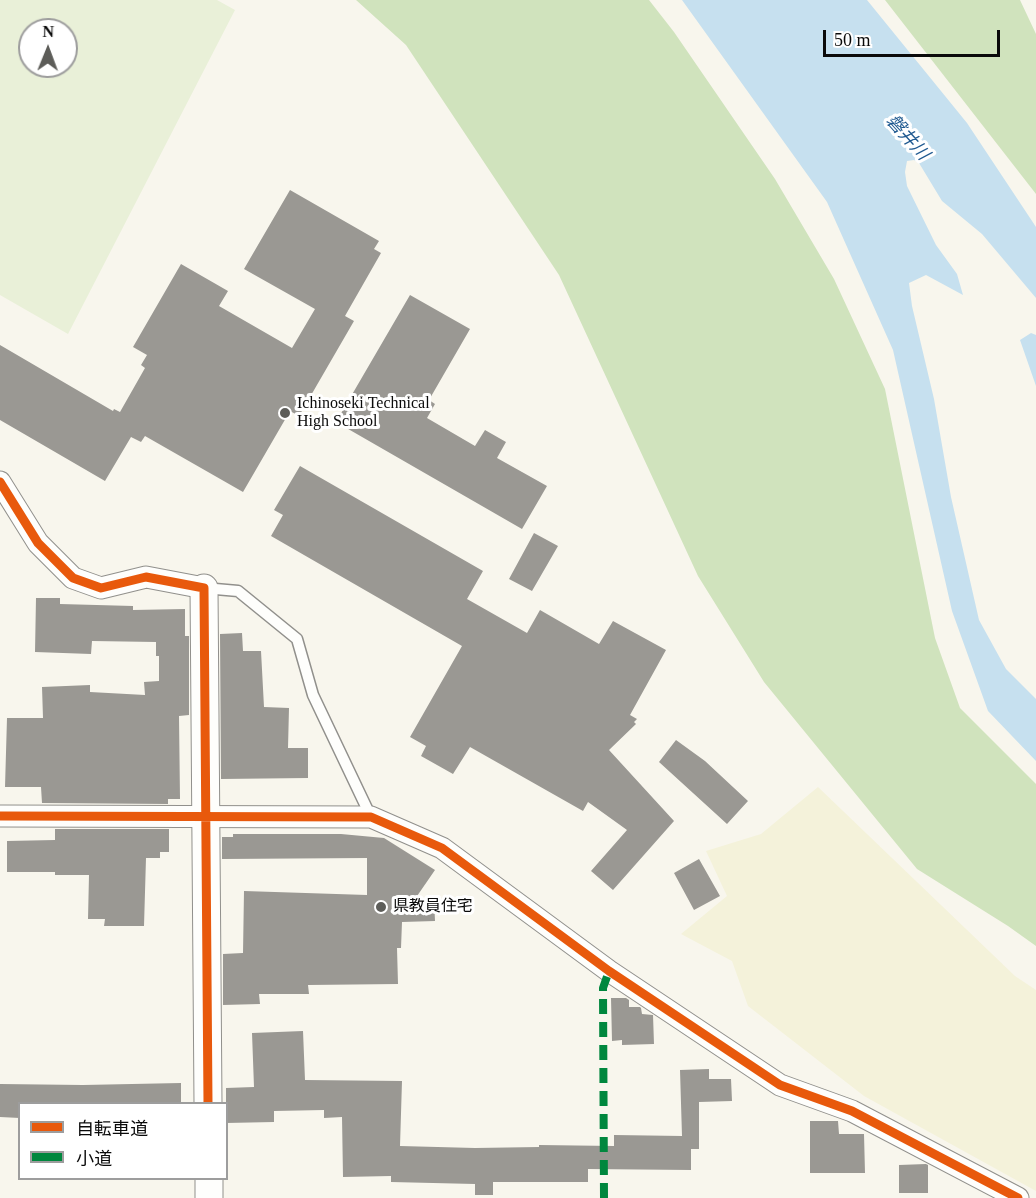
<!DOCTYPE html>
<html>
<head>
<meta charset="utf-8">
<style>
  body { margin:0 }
  #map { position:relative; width:1036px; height:1198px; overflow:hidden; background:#f8f6ed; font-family:"Times New Roman","Noto Sans JP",serif }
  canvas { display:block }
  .legend { position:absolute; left:18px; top:1102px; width:210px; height:78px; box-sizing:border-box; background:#fff; border:2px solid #9d9d9d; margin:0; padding:8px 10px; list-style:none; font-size:18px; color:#0a0a0a }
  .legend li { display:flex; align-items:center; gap:12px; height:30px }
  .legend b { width:30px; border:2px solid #9d9d9d }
  .north { position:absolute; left:18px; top:18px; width:60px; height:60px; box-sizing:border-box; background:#fff; border:2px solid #9d9d9d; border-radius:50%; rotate:1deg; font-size:16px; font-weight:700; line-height:24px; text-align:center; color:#0a0a0a }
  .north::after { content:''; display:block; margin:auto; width:21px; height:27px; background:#5d5d59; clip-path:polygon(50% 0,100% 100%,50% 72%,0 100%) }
  .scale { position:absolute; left:823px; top:30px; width:177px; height:27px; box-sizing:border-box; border:3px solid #0a0a0a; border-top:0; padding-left:8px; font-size:18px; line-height:21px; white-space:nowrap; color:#0a0a0a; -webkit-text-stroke:4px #fff; paint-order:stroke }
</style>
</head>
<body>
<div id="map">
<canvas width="1036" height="1198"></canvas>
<ul class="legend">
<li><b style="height:8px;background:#e8590c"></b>自転車道</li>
<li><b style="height:8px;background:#00873e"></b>小道</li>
</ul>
<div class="north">N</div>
<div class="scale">50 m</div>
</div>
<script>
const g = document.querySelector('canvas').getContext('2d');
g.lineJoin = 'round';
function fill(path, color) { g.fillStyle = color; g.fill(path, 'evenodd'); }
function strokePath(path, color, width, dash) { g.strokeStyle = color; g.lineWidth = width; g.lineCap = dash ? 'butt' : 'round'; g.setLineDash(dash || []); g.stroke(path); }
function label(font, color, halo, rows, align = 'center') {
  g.font = font + ' "Times New Roman","Noto Sans JP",serif'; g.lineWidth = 6; g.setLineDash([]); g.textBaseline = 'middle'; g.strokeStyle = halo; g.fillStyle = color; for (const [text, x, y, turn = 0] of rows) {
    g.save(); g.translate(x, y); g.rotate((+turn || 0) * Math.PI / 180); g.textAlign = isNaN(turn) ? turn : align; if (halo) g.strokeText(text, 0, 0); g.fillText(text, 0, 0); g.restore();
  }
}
const farmland = new Path2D(`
  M818,787l197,189 21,14v201l-172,-95 -116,-90 -16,-45 -51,-27 46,-38 -21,-45 55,-17z`);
const forest = new Path2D(`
  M356,0h293l25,32 101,147 59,100 51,110 50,249 25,70 76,76v162l-28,-20 -91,-57 -153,-187 -66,-106 -139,-301 -153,-230z
  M885,0h135l16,34v160z`);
const pitch = new Path2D(`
  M0,0h217l18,10 -167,324 -68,-39zM30,30h36v36h-36z`);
const water = new Path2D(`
  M682,0h185l100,123 69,104v71l-54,-64 -40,-33 -23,-38 -5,-3 -7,1 -2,11 2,14 29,59 21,29 6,21 -37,-20 -17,8 3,23 22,93 17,98 28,123 27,49 30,30v62l-48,-50 -36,-100 -59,-261 -66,-148z
  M1031,333l5,2v51l-16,-46z`);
const building = new Path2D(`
  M290,190l89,51 -5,8 7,4 -36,63 9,5 -55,95 -9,-5 -47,81 -98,-56 -4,6 -10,-5 -26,44 -105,-61v-75l113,66 1,-2 6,3 25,-44 -4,-3 6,-10 -14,-8 48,-83 47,27 -9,15 73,42 23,-39 -71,-40z
  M410,295l60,34 -41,71 6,4 -8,14 48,28 10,-16 21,12 -9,16 50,28 -25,43 -186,-107z
  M300,466l183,105 -16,28 60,34 13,-23 59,34 14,-23 53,29 -36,65 7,4 -3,3 2,2 -27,26 65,71 -61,69 -22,-19 36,-41 -39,-28 -5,9 -113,-64 -17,27 -32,-18 5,-10 -16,-9 52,-91 -191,-110 12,-21 -9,-5z
  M534,533l24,13 -26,45 -23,-12z
  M36,598h24v6l73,2v4l52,-1v27h4v79l-10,1 1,83h-12v5l-126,-1 -1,-16h-36l2,-69h36l-1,-31 48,-2v7l55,3 -1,-13 15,-1v-25h-3v-14l-64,-1 -1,13 -56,-2z
  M242,633l1,18h18l3,56 25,1 -1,40h20v30l-87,1 -1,-145z
  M676,740l29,21 43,40 -21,23 -68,-62z
  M55,829h114v23h-9v6h-14l-2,68h-40l1,-7h-17l1,-44h-34v-3h-48v-31l48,-1z
  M233,834h108l43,4 51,32 -20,29h19l1,22 -33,1 -1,26h-4l1,36 -90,1 1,9h-50l1,10 -37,1v-51l20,-1 1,-62 123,4v-37l-145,1v-22h11z
  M699,859l21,37 -26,14 -20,-37z
  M611,998h15l3,2v7h11l1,1 1,6 11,1 1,29 -32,1v-5l-10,1z
  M303,1031l2,49 97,1 -2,65 75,2 64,-1v-2l75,1v-11l68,1 -2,-66 29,-1v10h22l1,22 -33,1v47h-8v21l-103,-1v13h-95v13h-18v-11l-84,-2v-6l-48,1 -1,-60 -18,1v-8l-50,1v11l-48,1v-35l28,-1 -2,-54z
  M181,1083v21h-161v14l-20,-1v-33l83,1z
  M810,1121h28l1,13h25l1,39h-55z
  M926,1164l2,1v28h-29v-28z`);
const service = new Path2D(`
  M204,588l34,3 59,48 16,56 58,122`);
const minor = new Path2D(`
  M0,482l38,61 35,35 28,10 45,-11 58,11
  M0,816l371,1 71,31 167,123 171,114 72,26 166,87`);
const tertiary = new Path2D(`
  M204,588l4,516
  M209,1178v20`);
const quiet = new Path2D(`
  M604,1198l-1,-210 6,-17`);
const cycleway = new Path2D(`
  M0,482l38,61 35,35 28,10 45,-11 58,11 4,516
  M0,816l371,1 71,31 167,123 171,114 72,26 166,87`);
const markers = [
  [285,413,6,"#5d5d59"],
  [381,907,6,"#5d5d59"]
];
const poiNames = [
  ["Ichinoseki Technical",297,404],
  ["High School",297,422],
  ["県教員住宅",393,907]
];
const waterNames = [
  ["磐井川",907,138,48]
];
fill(farmland, '#f4f2da');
fill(forest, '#d0e3bd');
fill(pitch, '#e9f0d8');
fill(water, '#c6e0ef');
fill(building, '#9a9893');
strokePath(service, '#91908c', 13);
strokePath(minor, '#91908c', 23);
strokePath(tertiary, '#91908c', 29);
strokePath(service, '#fefefc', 10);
strokePath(minor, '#fefefc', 21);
strokePath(tertiary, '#fefefc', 27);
strokePath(quiet, '#00873e', 8, [15, 8]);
strokePath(cycleway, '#e8590c', 9);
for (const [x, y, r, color] of markers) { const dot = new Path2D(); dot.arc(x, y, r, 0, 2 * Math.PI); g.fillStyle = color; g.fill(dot); strokePath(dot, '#fff', 2); }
label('16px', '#0a0a0a', '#fff', poiNames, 'left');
label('italic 18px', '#1f5990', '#fff', waterNames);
</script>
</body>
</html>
